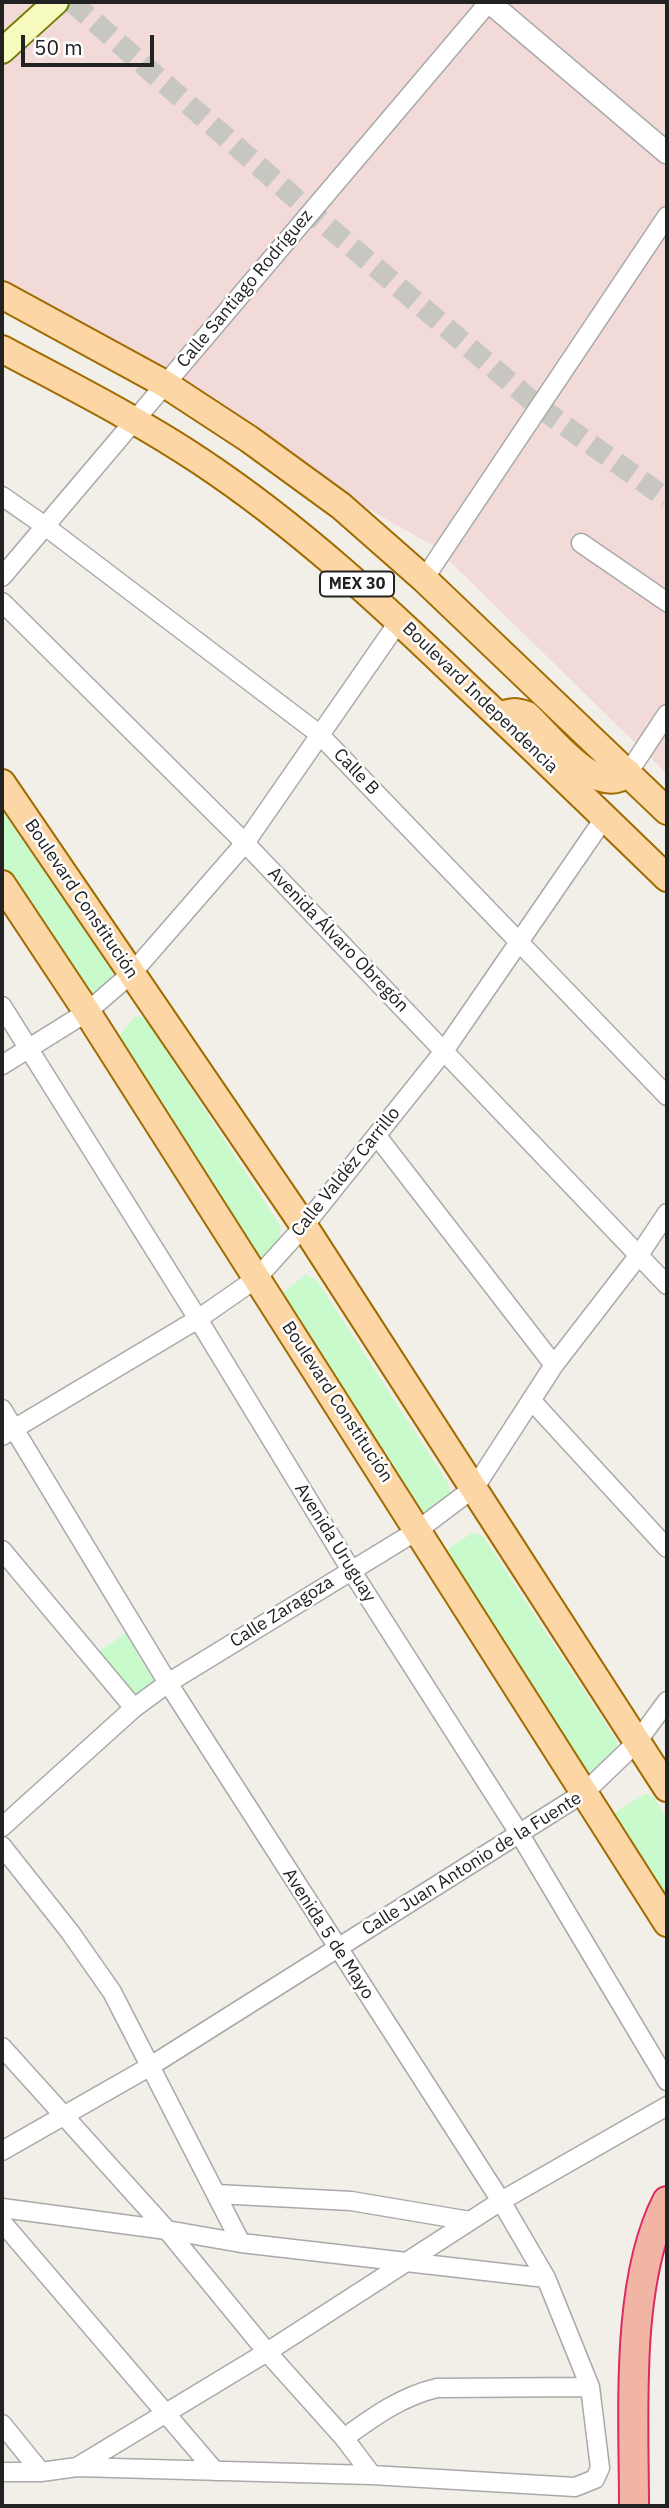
<!DOCTYPE html>
<html>
<head>
<meta charset="utf-8">
<style>
  body { margin:0 }
  #map { position:relative; width:669px; height:2508px; overflow:hidden; background:#f2efe9; font-family:"IBM Plex Sans",sans-serif }
  canvas { display:block }
  .frame { position:absolute; inset:0; border:4px solid #222; pointer-events:none }
  .scale { position:absolute; left:21px; top:35px; width:133px; height:32px; box-sizing:border-box; border:4px solid #222; border-top:0; padding-left:9px; font-size:21px; line-height:24px; white-space:nowrap; color:#222; -webkit-text-stroke:5px #fff; paint-order:stroke }
</style>
</head>
<body>
<div id="map">
<canvas width="669" height="2508"></canvas>
<div class="frame"></div>
<div class="scale">50 m</div>
</div>
<script>
const g = document.querySelector('canvas').getContext('2d');
g.lineJoin = 'round';
function fill(path, color) { g.fillStyle = color; g.fill(path, 'evenodd'); }
function strokePath(path, color, width, dash) { g.strokeStyle = color; g.lineWidth = width; g.lineCap = dash ? 'butt' : 'round'; g.setLineDash(dash || []); g.stroke(path); }
function label(font, color, halo, rows, align = 'center') {
  g.font = font + ' "IBM Plex Sans",sans-serif'; g.lineWidth = 5; g.setLineDash([]); g.textBaseline = 'middle'; g.strokeStyle = halo; g.fillStyle = color; for (const [text, x, y, turn = 0] of rows) {
    g.save(); g.translate(x, y); g.rotate((+turn || 0) * Math.PI / 180); g.textAlign = isNaN(turn) ? turn : align; if (halo) g.strokeText(text, 0, 0); g.fillText(text, 0, 0); g.restore();
  }
}
const commercial = new Path2D(`
  M2,2h665v772l-233,-228 -432,-242z`);
const park = new Path2D(`
  M2,799l111,170 -1,10 -16,14h-12l-82,-130z
  M136,1016l9,2 136,209 -2,12 -20,21 -143,-221z
  M305,1275l11,4 132,204 2,13 -26,18 -12,-5 -131,-215z
  M472,1533l11,3 134,205 -1,14 -26,19 -12,-4 -133,-219z
  M126,1633l31,54 -19,12 -40,-47z
  M645,1794l8,2 14,23v91l-56,-89 6,-10z`);
const tertiaryTunnel = new Path2D(`
  M72,2l239,210 228,195 128,92`);
const minor = new Path2D(`
  M2,496l43,30 274,208 348,362
  M581,543l86,59
  M2,577l487,-575
  M424,579l243,-363
  M2,602l243,241 422,442
  M628,773l39,-59
  M2,1006l196,313 153,251 168,263 148,248
  M2,1065l85,-53 45,-39 113,-130 154,-222
  M377,1136l177,229
  M531,1400l136,148
  M2,1409l166,274 333,518 45,77 44,109 10,81 -5,11 -20,8 -203,-12 -295,-8 -36,5h-39
  M2,1436l196,-117 59,-41 47,-52 140,-175 161,-234
  M2,1550l132,158
  M2,1827l132,-119 34,-25 250,-153 57,-43 79,-122 85,-110 28,-42
  M2,1846l68,86 42,60 129,251
  M2,2047l165,183 100,122 77,86 28,37
  M2,2151l147,-84 436,-275 52,-50 30,-41
  M217,2194l134,7 119,20
  M2,2208l165,22 74,13 305,35
  M2,2222l213,249
  M2,2424l39,48
  M344,2438c29,-21 58,-42 93,-50l153,-1
  M77,2467l190,-115 234,-151 166,-95`);
const tertiary = new Path2D(`
  M489,2l178,151`);
const secondary = new Path2D(`
  M2,51l54,-49`);
const primary = new Path2D(`
  M2,295l163,89 84,55 92,67 83,73 243,232
  M2,349c67,36 135,70 198,112 98,65 184,145 268,226 67,63 133,127 199,191
  M499,716c11,-5 17,-5 28,-1 22,20 69,85 101,58
  M2,783l302,443 363,562
  M2,884l85,128 580,911`);
const trunk = new Path2D(`
  M634,2506c0,-91 -9,-223 33,-305`);
const shields = [
  [357,584,74]
];
const shieldNames = [
  ["MEX 30",357,584]
];
const streetNames = [
  ["Calle Santiago Rodríguez",245,289,-50],
  ["Boulevard Independencia",480,698,44],
  ["Calle B",356,772,46],
  ["Boulevard Constitución",81,899,56],
  ["Avenida Álvaro Obregón",338,940,46],
  ["Calle Valdéz Carrillo",346,1172,-51],
  ["Boulevard Constitución",337,1402,57],
  ["Avenida Uruguay",335,1543,58],
  ["Calle Zaragoza",282,1612,-32],
  ["Calle Juan Antonio de la Fuente",472,1864,-32],
  ["Avenida 5 de Mayo",328,1934,57]
];
fill(commercial, '#f2dad9');
fill(park, '#c8facc');
strokePath(tertiaryTunnel, '#c8c6c1', 21, [21, 10]);
strokePath(minor, '#a9a9a9', 21);
strokePath(tertiary, '#a9a9a9', 24);
strokePath(secondary, '#707d05', 28);
strokePath(primary, '#a06b00', 30);
strokePath(trunk, '#dc2a67', 32);
strokePath(minor, '#fff', 18);
strokePath(tertiary, '#fff', 21);
strokePath(secondary, '#f7fabf', 24);
strokePath(primary, '#fcd6a4', 26);
strokePath(trunk, '#f2b4a3', 28);
for (const [x, y, w] of shields) { const box = new Path2D(); box.roundRect(x - w / 2, y - 12.5, w, 25, 5); g.fillStyle = '#fff'; g.fill(box); strokePath(box, '#222', 2); }
label('bold 16px', '#222', null, shieldNames);
label('18px', '#222', '#fff', streetNames);
</script>
</body>
</html>
